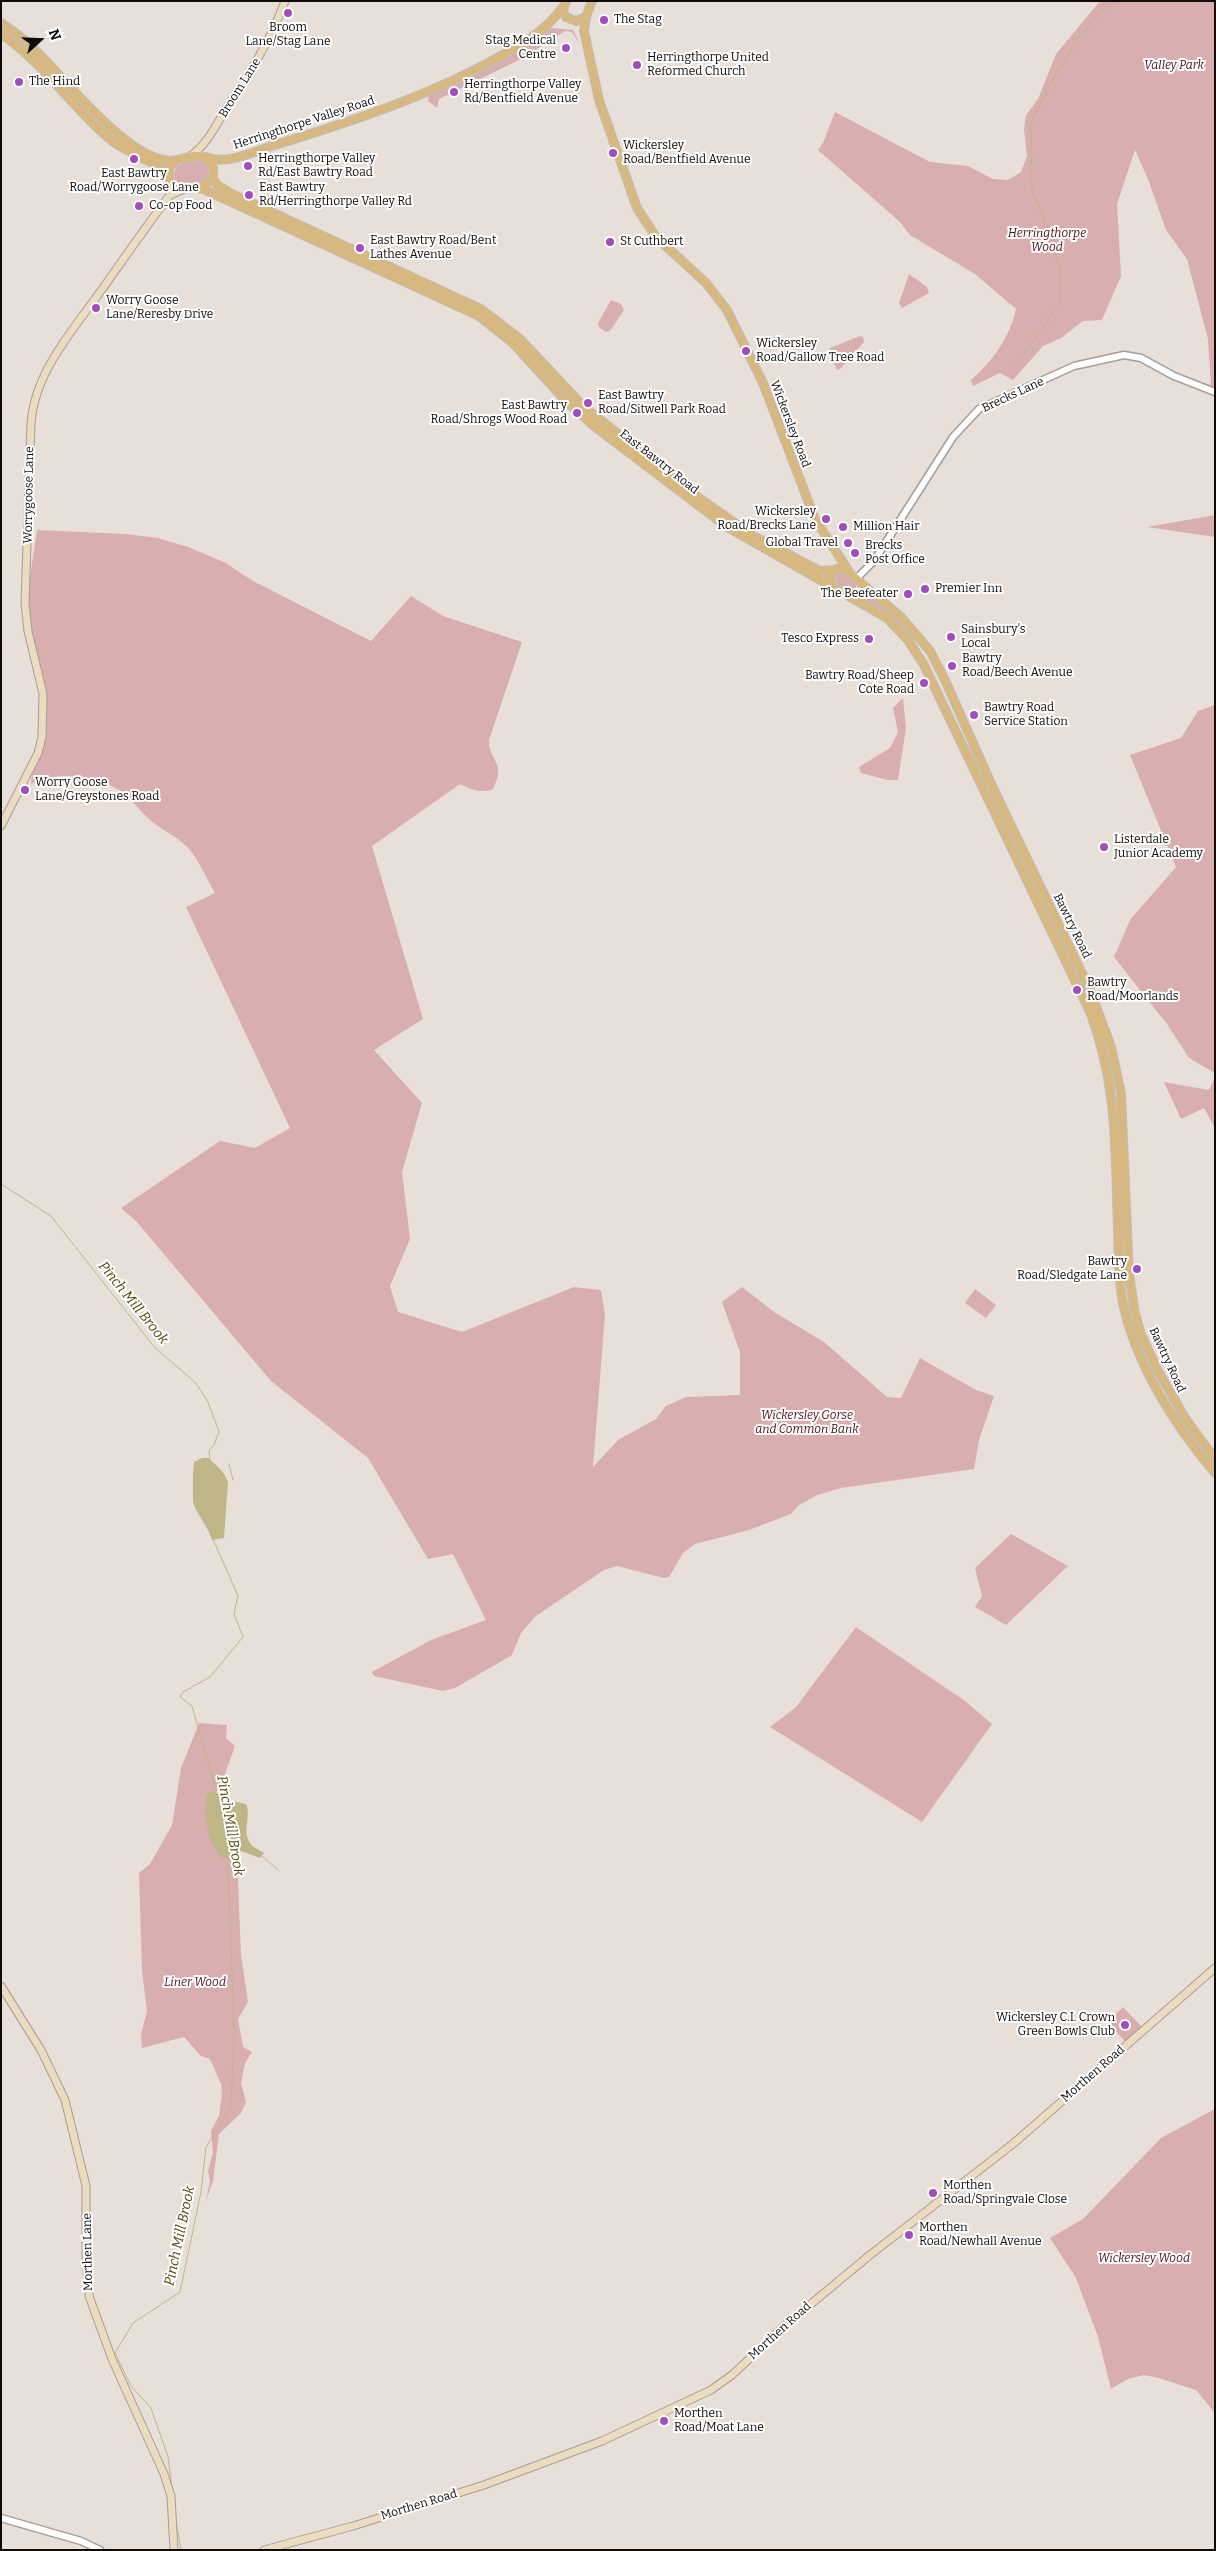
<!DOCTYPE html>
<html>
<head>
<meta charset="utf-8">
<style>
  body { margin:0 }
  #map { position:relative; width:1216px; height:2551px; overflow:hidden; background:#e8dfd9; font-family:Bitter,serif }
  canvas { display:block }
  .frame { position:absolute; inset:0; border:2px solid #0e0b09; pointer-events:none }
  .north { position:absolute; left:15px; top:15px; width:50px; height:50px; -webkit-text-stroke:4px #fff; paint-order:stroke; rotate:70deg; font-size:14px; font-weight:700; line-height:20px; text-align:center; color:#0e0b09 }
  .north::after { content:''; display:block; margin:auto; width:18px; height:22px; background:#0e0b09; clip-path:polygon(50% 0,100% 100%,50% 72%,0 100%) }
</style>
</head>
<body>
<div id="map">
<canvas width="1216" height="2551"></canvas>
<div class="frame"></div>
<div class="north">N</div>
</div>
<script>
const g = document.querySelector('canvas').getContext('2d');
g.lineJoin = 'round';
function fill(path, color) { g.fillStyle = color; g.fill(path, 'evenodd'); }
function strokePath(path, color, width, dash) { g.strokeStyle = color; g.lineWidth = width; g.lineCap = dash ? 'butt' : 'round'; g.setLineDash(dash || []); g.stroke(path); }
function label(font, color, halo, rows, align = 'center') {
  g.font = font + ' Bitter,serif'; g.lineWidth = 4; g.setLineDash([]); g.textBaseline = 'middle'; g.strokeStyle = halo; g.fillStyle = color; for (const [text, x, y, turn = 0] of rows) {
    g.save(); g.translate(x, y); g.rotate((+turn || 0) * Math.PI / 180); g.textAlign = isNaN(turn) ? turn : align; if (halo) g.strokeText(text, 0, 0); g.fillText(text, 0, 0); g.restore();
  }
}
const green = new Path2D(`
  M1100,1h115v387l-4,-1 -3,-48 -21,-80 -21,-29 -18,-51 -13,-29 -18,54 4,72 -19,44 -19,1 -22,17 -18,8 -30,34 -13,-7 -27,13 -2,-6c21,-18 39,-43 45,-71l-41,-35 -65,-39 -10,-13 -82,-72 5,-7 12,-31 95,50 38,4 25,13 15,1 13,-8 6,-16 -3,-27 2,-14 12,-16 18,-45z
  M552,28l21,2 7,14 -8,-12 -7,-1 -40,26 -86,42 -2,9 -9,-7 1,-7z
  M200,159l9,3 2,13c-8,8 -23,14 -34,7l-3,-6c0,-14 14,-14 26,-17z
  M909,274l18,13 2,6 -27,15 -3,-5z
  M611,300l10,4 3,6 -14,21 -4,1 -7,-5 -1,-4z
  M860,336l3,1 1,5 -23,26 -4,2 -8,-18 1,-4z
  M1215,515v22l-68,-10z
  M37,530l89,4 32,4 30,9 36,15 29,19 118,60 40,-45 32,20 79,26 -33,98c0,23 18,21 4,49 -12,5 -22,0 -33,-5l-88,62 51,173 -49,31 48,53 -20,69 8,67 -20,47 8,26 64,20 112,-45 27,3 4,25 -12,152 25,-27 38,-21 10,-13 20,-9 54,-2v-43l-18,-50 20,-15 32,25 50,30 63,55 14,1 19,-40 56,32 18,6 -15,44 -5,29 -133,19 -24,7 -19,11 -7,8 -42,16 -54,14 -12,9 -14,24 -5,1 -47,-12 -13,4 -68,46 -15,17 -9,22 -57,33 -12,3 -69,-15 -2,-4 59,-32 55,-20 -33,-66 -25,5 -60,-101 -97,-77 -135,-160 -15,-13 99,-67 35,7 35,-20 -104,-221 29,-14c-8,-14 -15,-30 -25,-43 -10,-12 -28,-20 -40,-30 -9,-8 -17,-19 -27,-27 -23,-18 -66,-23 -92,-9 1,-16 4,-15 9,-28 4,-12 6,-25 7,-38 1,-28 -10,-54 -16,-82 -7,-35 1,-70 6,-106z
  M844,572l13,13 -3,6 -4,1 -16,-10v-8z
  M862,590l33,25 23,26 -4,2 -30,-31 -26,-15z
  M903,698l3,30 -8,52h-11l-26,-7 -2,-6 31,-19 8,-16 -5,-24z
  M1215,705v368l-26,-15 -22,-34 -53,-67 16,-37 46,-53 -46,-112 51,-17 17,-27z
  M1215,1077v51l-11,-20 -23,11 -17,-37 45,8z
  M975,1289l21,16 -10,13 -21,-15z
  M1011,1534l57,32 -62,59 -31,-18 7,-11 -7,-28z
  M856,1627l109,74 27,23 -70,98 -152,-95 26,-20z
  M199,1723l28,2 -1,13 9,8 -15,42 -11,11 15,55 13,3 4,98 7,47 -10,17 5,28 9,5 -7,11 -4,20 5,19 -5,11 -22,21 -6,47 -7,20 4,-20 -2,-10 5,-18 -2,-22 8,-15 3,-22 -1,-10 -11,-25 -9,-3 -17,-19 -42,11 -1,-14 6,-23 -5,-40 -3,-98 11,-9 22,-39 9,-57z
  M1123,2007l19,20 -16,15 -19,-19z
  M1215,2109v304l-19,-23 -37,-12 -15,-3 -16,4 -17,10 -13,-52 -22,-59 -26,-40 33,-19 78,-81z`);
const water = new Path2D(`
  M202,1458h6c9,8 16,13 20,24l-4,56 -12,2c-4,-14 -13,-22 -18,-35 -2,-3 -1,-39 0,-43z
  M213,1790l14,10 19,4c6,12 -5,28 5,40 2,4 10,6 13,9l-4,5 -22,-8 -14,9c-18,-15 -20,-43 -17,-64z`);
const stream = new Path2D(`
  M1010,371l21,-26 30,-44 -1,-31 -11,-39 -17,-41 -1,-68 26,-50 23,-36 18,-22 13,-10 14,-3
  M1,1184l50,32 104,132 40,34 12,18 12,31 -5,14 -5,6 1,9
  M229,1464l4,16
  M213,1539l25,57 -4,18 9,23 -33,40 -27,15 -3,5 12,9 24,85
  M262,1856l16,14
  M172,2487l-4,-30 -17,-49 -20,-22 -16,-33 18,-30 47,-31 21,-100 5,-45 25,-39 3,-76 -6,-176
  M175,2516l6,34`);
const tertiary = new Path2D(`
  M856,579l18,-18 79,-124 26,-28 95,-43 50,-11 17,3 33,18 41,16
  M1,2518l80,23 19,9`);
const secondary = new Path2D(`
  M189,157c18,-12 26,-30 37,-48 23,-35 45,-69 59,-108
  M1,826l37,-73 4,-16 1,-43 -15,-63 -3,-27 6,-181c4,-52 43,-94 72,-135 22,-31 44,-63 67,-93l14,-6
  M1,1986l40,64 24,50 21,86v71l3,39 23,63 52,115 7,22 3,54
  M264,2550l89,-24 131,-41 118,-44 109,-51 21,-15 50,-47 88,-73 144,-112 201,-175`);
const primary = new Path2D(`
  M566,1l-3,10 3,6 10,4 10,-4 6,-16
  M586,17l-2,14 15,69 38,108 19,29 50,46 21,27 36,73 52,136 33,51
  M1,23c14,9 27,19 38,31 29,28 96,115 138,106
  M1,34c43,29 71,74 110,106 16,14 47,21 58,37
  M193,156c15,-1 22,7 20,22l-10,8 -27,2 -7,-10v-10l8,-8z
  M206,157c20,9 49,-6 69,-12 88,-27 178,-57 256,-107 13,-9 23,-19 32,-31
  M213,178l4,7 13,8 251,116 39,30 64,68 108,86 63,44 65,34 13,-1
  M196,188l7,1 276,127 34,27 54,59 27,24 133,101 160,91 21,22 16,25 167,349c27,75 24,136 27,214 1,25 0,51 5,75 13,62 52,123 92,170
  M832,587l-3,-10 4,-7 7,-2 7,3 54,46 29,34 14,27 49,110 97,202 21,57 10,46 8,181 6,39 6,21 17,37 27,47 30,41`);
const markers = [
  [288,13,5,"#a14dbb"],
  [604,20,5,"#a14dbb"],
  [566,48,5,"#a14dbb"],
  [637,65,5,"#a14dbb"],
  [19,82,5,"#a14dbb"],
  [454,92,5,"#a14dbb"],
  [613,153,5,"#a14dbb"],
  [134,159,5,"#a14dbb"],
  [248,166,5,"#a14dbb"],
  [249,195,5,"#a14dbb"],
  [139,206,5,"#a14dbb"],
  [610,242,5,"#a14dbb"],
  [360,248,5,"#a14dbb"],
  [96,308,5,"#a14dbb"],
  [746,351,5,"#a14dbb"],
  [588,403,5,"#a14dbb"],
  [577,413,5,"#a14dbb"],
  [826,519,5,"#a14dbb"],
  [843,527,5,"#a14dbb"],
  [848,543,5,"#a14dbb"],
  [855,553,5,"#a14dbb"],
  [925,589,5,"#a14dbb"],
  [908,594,5,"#a14dbb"],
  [951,637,5,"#a14dbb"],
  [869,639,5,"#a14dbb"],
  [952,666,5,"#a14dbb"],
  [924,683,5,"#a14dbb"],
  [974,715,5,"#a14dbb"],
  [25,790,5,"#a14dbb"],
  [1104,847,5,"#a14dbb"],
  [1077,990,5,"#a14dbb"],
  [1137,1269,5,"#a14dbb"],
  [1125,2025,5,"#a14dbb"],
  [933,2193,5,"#a14dbb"],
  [909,2235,5,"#a14dbb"],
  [664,2421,5,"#a14dbb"]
];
const poiNames = [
  ["The Stag",614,20],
  ["Broom",288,28,"center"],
  ["Lane/Stag Lane",288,42,"center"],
  ["Stag Medical",556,41,"right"],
  ["Centre",556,55,"right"],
  ["Herringthorpe United",647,58],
  ["Reformed Church",647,72],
  ["The Hind",29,82],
  ["Herringthorpe Valley",464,85],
  ["Rd/Bentfield Avenue",464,99],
  ["Wickersley",623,146],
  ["Road/Bentfield Avenue",623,160],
  ["Herringthorpe Valley",258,159],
  ["Rd/East Bawtry Road",258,173],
  ["East Bawtry",134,174,"center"],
  ["Road/Worrygoose Lane",134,188,"center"],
  ["East Bawtry",259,188],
  ["Rd/Herringthorpe Valley Rd",259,202],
  ["Co-op Food",149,206],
  ["East Bawtry Road/Bent",370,241],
  ["Lathes Avenue",370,255],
  ["St Cuthbert",620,242],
  ["Worry Goose",106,301],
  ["Lane/Reresby Drive",106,315],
  ["Wickersley",756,344],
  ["Road/Gallow Tree Road",756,358],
  ["East Bawtry",598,396],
  ["Road/Sitwell Park Road",598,410],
  ["East Bawtry",567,406,"right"],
  ["Road/Shrogs Wood Road",567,420,"right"],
  ["Wickersley",816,512,"right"],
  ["Road/Brecks Lane",816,526,"right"],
  ["Million Hair",853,527],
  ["Global Travel",838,543,"right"],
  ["Brecks",865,546],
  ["Post Office",865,560],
  ["Premier Inn",935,589],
  ["The Beefeater",898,594,"right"],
  ["Sainsbury's",961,630],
  ["Local",961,644],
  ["Tesco Express",859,639,"right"],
  ["Bawtry",962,659],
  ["Road/Beech Avenue",962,673],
  ["Bawtry Road/Sheep",914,676,"right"],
  ["Cote Road",914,690,"right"],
  ["Bawtry Road",984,708],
  ["Service Station",984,722],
  ["Worry Goose",35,783],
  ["Lane/Greystones Road",35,797],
  ["Listerdale",1114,840],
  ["Junior Academy",1114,854],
  ["Bawtry",1087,983],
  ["Road/Moorlands",1087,997],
  ["Bawtry",1127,1262,"right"],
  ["Road/Sledgate Lane",1127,1276,"right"],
  ["Wickersley C.I. Crown",1115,2018,"right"],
  ["Green Bowls Club",1115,2032,"right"],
  ["Morthen",943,2186],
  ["Road/Springvale Close",943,2200],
  ["Morthen",919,2228],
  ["Road/Newhall Avenue",919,2242],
  ["Morthen",674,2414],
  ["Road/Moat Lane",674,2428]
];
const parkNames = [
  ["Valley Park",1174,66],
  ["Herringthorpe",1047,234],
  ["Wood",1047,248],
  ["Wickersley Gorse",807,1416],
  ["and Common Bank",807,1430],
  ["Liner Wood",195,1983],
  ["Wickersley Wood",1144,2259]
];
const streetNames = [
  ["Broom Lane",240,88,-58],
  ["Herringthorpe Valley Road",304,123,-18],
  ["Brecks Lane",1013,395,-25],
  ["Wickersley Road",790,424,69],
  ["East Bawtry Road",659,462,38],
  ["Worrygoose Lane",29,495,-89],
  ["Bawtry Road",1072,926,64],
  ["Bawtry Road",1167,1360,65],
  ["Morthen Road",1093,2074,-41],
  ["Morthen Lane",88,2252,-91],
  ["Morthen Road",780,2331,-42],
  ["Morthen Road",419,2505,-17]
];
const waterNames = [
  ["Pinch Mill Brook",133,1303,51],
  ["Pinch Mill Brook",230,1826,80],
  ["Pinch Mill Brook",180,2236,-78]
];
fill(green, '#d9aeae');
fill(water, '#bfb688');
strokePath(stream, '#bfb688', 1);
strokePath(tertiary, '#a69e98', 9);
strokePath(secondary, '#a69e98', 9);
strokePath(primary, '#c0c0bf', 10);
strokePath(tertiary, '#fff', 6);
strokePath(secondary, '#ebdbbf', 7);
strokePath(primary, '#d6b880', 8);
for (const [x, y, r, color] of markers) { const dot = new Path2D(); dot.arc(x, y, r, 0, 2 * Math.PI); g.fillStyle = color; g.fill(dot); strokePath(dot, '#fff', 2); }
label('12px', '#0e0b09', '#fff', poiNames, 'left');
label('italic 12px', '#4d0f18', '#fff', parkNames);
label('12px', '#0e0b09', '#fff', streetNames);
label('italic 14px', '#52470e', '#fff', waterNames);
</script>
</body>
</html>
